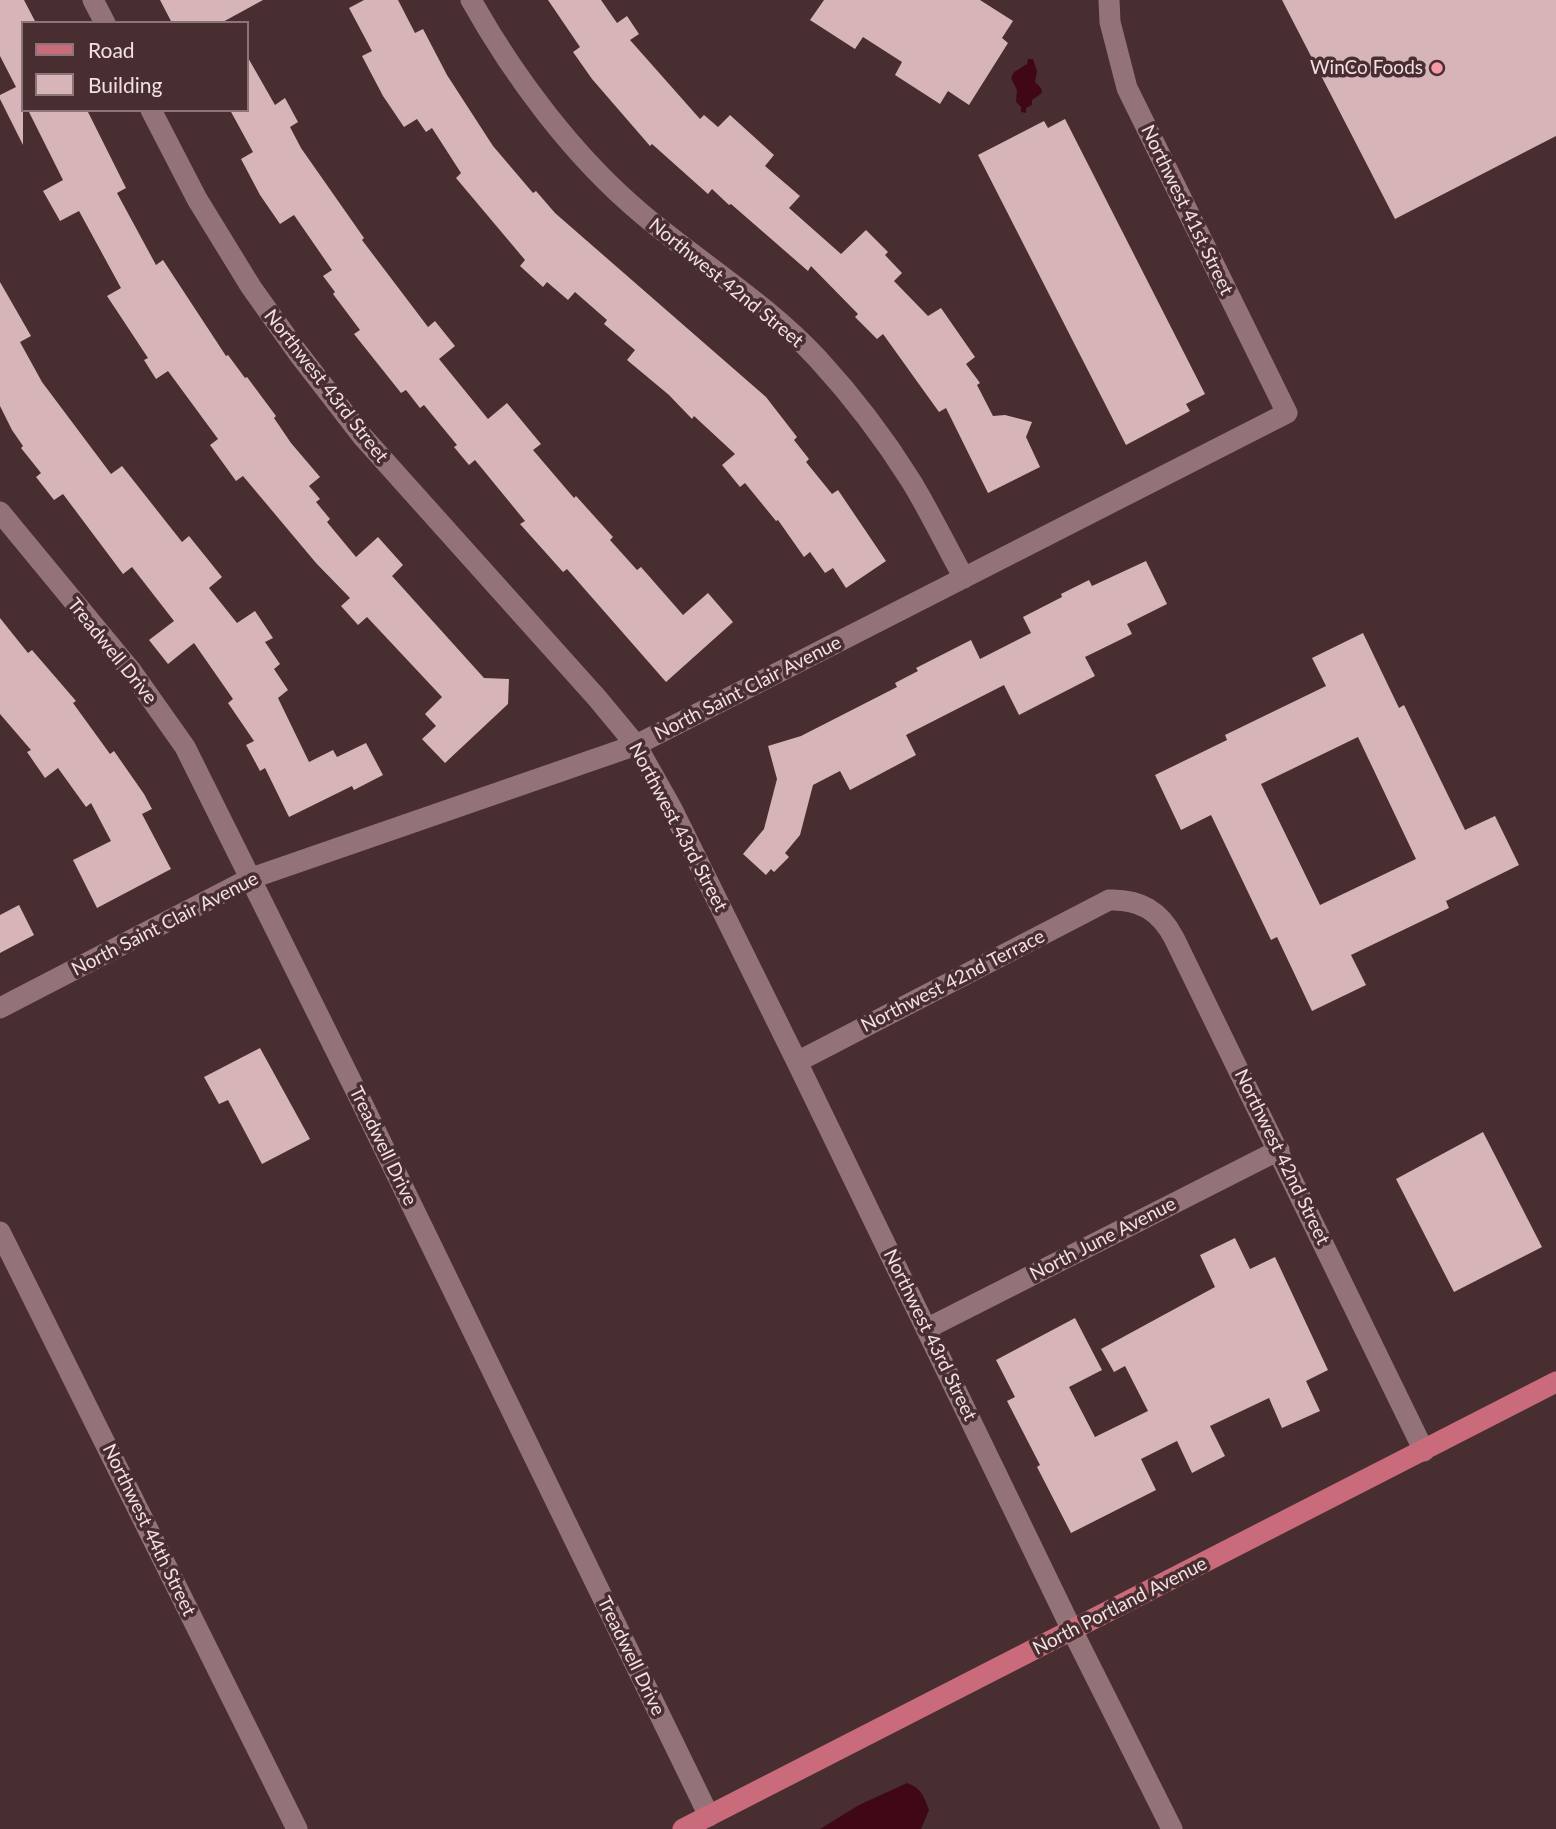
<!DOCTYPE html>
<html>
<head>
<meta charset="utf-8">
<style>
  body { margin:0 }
  #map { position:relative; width:1556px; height:1829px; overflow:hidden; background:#482e31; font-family:Lato,sans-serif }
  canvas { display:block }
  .legend { position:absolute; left:21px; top:21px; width:228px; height:91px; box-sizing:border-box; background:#482e31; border:2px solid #8c7578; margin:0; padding:9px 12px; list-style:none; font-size:21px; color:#f2e0e2 }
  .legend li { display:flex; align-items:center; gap:14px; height:35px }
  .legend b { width:35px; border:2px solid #8c7578 }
</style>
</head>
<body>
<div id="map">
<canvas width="1556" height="1829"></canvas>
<ul class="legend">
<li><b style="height:9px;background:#ca6b7c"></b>Road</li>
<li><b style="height:19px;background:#d6b4b8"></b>Building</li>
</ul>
</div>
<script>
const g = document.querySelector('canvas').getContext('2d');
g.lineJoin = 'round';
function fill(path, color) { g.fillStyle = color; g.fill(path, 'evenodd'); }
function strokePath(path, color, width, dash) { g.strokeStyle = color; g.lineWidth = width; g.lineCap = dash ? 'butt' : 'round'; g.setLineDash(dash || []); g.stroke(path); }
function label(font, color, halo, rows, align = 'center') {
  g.font = font + ' Lato,sans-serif'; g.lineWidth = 7; g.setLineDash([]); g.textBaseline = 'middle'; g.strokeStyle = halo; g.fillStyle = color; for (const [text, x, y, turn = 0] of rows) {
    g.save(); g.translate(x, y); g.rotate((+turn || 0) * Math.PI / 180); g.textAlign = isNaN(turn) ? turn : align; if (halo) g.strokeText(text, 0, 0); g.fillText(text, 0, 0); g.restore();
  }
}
const water = new Path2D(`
  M1028,59h5l4,12 -2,11 6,6 1,5 -10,7v5l-6,3v5l-5,-1v-5l-5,-5 1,-12 -6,-12 3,-6 13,-8z
  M907,1783c14,5 17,13 22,27l-8,19h-101l39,-24z`);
const building = new Path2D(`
  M0,0h24l12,23h-13v122l-23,-46v-4l16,-8 -16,-31z
  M160,0h103l-42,23h-49z
  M364,0h34l17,33 8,-4 24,46 46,71 40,47 3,-2 19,22 211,184 31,40 -3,3 15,19 -3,3 26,32 6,-4 48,71 -40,27 -13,-20 -8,5 -15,-21 -6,5 -26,-37 -2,1 -31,-38 -5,4 -18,-22 13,-11 -41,-38 -2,3 -23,-24 -42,-35 8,-10 -31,-26 3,-4 -32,-28 -7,8 -21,-18 -4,5 -23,-21 5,-6 -69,-82 5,-5 -29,-45 -6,4 -9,-13 -13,8 -21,-31 -21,-40 10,-5 -23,-43z
  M548,0h53l16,23 10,-7 12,18 -9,6 70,79 4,-4 14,12 12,-12 44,40 -9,11 35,30 -11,12 52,46 25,-24 22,22 -3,3 17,18 -8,8 34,35 13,-8 34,49 -9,7 14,19 -3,2 16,31 12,-1 27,7 -6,15 14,30 -52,26 -42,-85 -7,4 -56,-78 -6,5 -22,-22 3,-3 -47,-48 -3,5 -77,-67 -2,1 -17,-16 -4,5 -56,-50 -2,2 -58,-67 -19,-27 7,-5z
  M824,0h156l33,21 -11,17 6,5 -39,62 -21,-14 -8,13 -45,-29 7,-13 -39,-25 -8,12 -45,-29z
  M1282,0h274v136l-161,83z
  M247,56l28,49 10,-7 13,24 -8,5 11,21 63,90 -2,2 66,87 7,-6 20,25 -16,13 49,60 19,-16 34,41 -8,6 41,48 2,-2 37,41 -3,3 27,30 4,-3 42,48 25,-22 25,29 -67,60 -99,-113 -4,3 -43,-48 5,-3 -50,-61 -6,5 -15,-18 3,-2 -33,-40 -4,3 -14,-18 -5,3 -47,-59 6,-4 -27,-36 2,-2 -12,-16 9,-6 -38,-55 -14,9 -20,-29 -19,-36 12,-7 -23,-42h17z
  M28,110h59l39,78 -9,5 39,72 7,-5 63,96 2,-1 17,23 2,-1 29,39 -2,2 17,25 29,34 -11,9 11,13 -4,3 14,17 -3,3 29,35 22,-20 25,28 -11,11 92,102 25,1 -1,25 -63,59 -23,-24 14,-13 -11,-12 17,-17 -75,-80 -9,8 -17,-19 9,-8 -34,-35 -73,-87 -7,5 -26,-36 8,-6 -50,-68 -12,8 -12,-19 4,-2 -41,-62 14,-8 -42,-77 -19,10 -17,-30 20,-11z
  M1065,119l140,275 -19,10 4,7 -64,34 -148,-290 66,-34 4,7z
  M0,282l31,54 -11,6 22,40 69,92 11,-8 60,76 7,-6 33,41 -13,11 28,35 18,-12 18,27 -8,4 15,22 -6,5 14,21 -10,8 31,64 24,-12 4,7 29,-14 17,32 -29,15 -2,-4 -63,31 -24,-49 -5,3 -14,-26 8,-4 -26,-38 5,-4 -39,-56 -26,21 -19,-24 25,-19 -42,-54 -9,7 -60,-80 -9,6 -18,-23 5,-4 -20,-25 2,-2 -11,-16 -12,-24z
  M1146,561l21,43 -40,20 5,10 -47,23 10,19 -76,39 -15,-30 -98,50 10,20 -66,35 -10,-19 -27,14 -13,50 -15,18 4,4 -15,15 -3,-3 -5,6 -23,-21 21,-25 13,-50 -9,-33 33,-10 96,-49 -2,-4 23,-12 -2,-3 55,-28 9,19 51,-26 -8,-16 39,-20 -1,-3 28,-14 3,6z
  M0,618l28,35 4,-3 44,51 -3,2 37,51 4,-3 30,43 8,15 -10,5 29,55 -74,39 -24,-48 38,-19 -20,-38 -5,4 -28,-39 -13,10 -18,-26 4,-2 -31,-36z
  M1363,633l36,75 5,-3 61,125 30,-14 24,49 -73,36 3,7 -98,47 15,30 -54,26 -35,-74 -6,3 -60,-125 -30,15 -26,-55 72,-35 -2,-5 101,-49 -14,-28zM1358,737l58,122 -96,46 -59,-121z
  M19,905l15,30 -34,18v-38z
  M260,1048l50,91 -48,25 -34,-64 -9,4 -15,-27z
  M1483,1132l59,115 -88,45 -58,-113z
  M1235,1238l15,31 25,-12 53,113 -22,11 14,30 -38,17 -13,-30 -59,28 15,30 -33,17 -15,-32 -36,18 15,31 -85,43 -34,-66 3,-2 -33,-64 8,-4 -19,-37 79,-42 27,52 -33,17 26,50 53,-26 -23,-45 -11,6 -13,-23 114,-62 -15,-32z`);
const minor = new Path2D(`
  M93,0l12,23
  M471,0c43,77 103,157 171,214 58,49 124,89 176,145 34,37 66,79 93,122 19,31 35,65 53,97
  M151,110l46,89 54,88 47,66 65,84 234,261 39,47 36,64 125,253 275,568 100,199
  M0,512l132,160 53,75 174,350 350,719
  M0,1008l249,-129 387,-134 651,-332 -160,-325 -17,-66 -1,-22
  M797,1062l312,-162c31,-1 51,11 65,38l250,513
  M0,1232l297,597
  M926,1329l353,-179`);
const major = new Path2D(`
  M683,1829l873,-447`);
const markers = [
  [1437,68,7,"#f49aa7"]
];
const poiNames = [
  ["WinCo Foods",1423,68]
];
const streetNames = [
  ["Northwest 41st Street",1187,210,64],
  ["Northwest 42nd Street",726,283,39],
  ["Northwest 43rd Street",326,386,52],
  ["Treadwell Drive",112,651,51],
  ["North Saint Clair Avenue",748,688,-27],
  ["Northwest 43rd Street",678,827,62],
  ["North Saint Clair Avenue",165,924,-27],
  ["Northwest 42nd Terrace",953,981,-27],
  ["Treadwell Drive",383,1146,64],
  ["Northwest 42nd Street",1282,1157,64],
  ["North June Avenue",1103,1239,-27],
  ["Northwest 43rd Street",930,1335,64],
  ["Northwest 44th Street",149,1530,64],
  ["North Portland Avenue",1120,1606,-27],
  ["Treadwell Drive",631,1656,64]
];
fill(water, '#400817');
fill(building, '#d6b4b8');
strokePath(minor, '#937377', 21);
strokePath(major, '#ca6b7c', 21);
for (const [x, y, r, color] of markers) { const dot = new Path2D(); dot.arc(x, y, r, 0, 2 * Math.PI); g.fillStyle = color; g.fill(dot); strokePath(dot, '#482e31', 2.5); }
label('19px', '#f2e0e2', '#482e31', poiNames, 'right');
label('19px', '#f2e0e2', '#482e31', streetNames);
</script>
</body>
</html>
